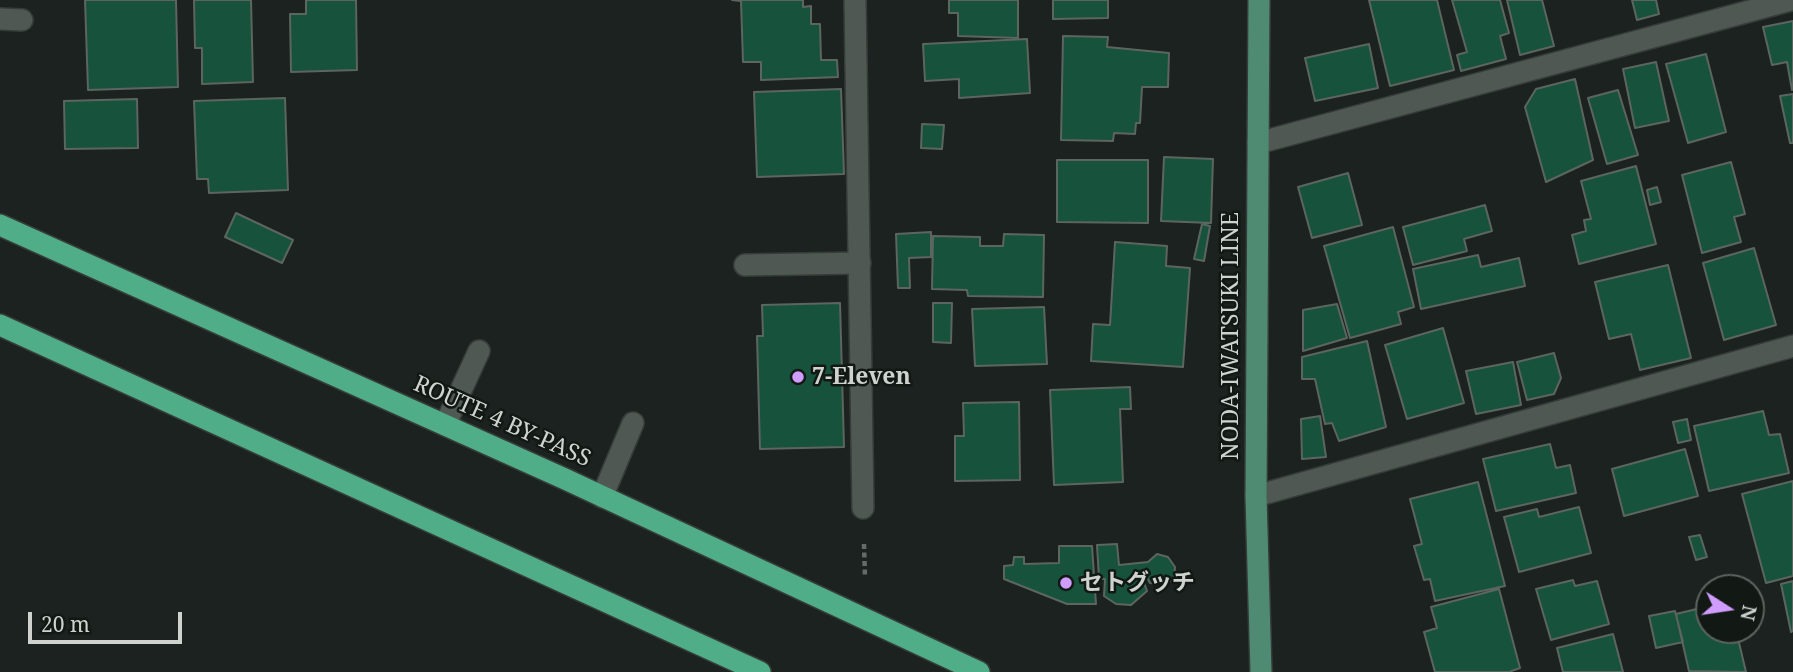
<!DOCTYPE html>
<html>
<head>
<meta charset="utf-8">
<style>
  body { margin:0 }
  #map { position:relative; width:1793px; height:672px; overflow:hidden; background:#1b221f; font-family:"Noto Serif",serif }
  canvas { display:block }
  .north { position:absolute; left:1695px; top:574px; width:70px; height:70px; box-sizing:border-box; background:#121915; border:2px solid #5d6360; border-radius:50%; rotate:102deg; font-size:19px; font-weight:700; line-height:28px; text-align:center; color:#ced3d0 }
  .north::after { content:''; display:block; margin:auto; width:24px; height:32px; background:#d09dff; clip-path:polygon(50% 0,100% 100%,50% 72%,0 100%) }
  .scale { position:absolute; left:28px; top:612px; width:154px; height:32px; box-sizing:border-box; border:4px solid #ced3d0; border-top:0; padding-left:9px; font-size:21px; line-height:24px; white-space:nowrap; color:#ced3d0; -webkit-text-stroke:5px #121915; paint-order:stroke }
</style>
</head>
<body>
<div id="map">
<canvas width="1793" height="672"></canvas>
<div class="north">N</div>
<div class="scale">20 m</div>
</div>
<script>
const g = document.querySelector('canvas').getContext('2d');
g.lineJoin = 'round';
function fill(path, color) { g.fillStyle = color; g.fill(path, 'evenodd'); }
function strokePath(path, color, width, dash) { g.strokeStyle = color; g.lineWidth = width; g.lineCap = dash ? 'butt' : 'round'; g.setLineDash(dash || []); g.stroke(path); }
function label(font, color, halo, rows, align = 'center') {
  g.font = font + ' "Noto Serif","Noto Sans JP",serif'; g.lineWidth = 5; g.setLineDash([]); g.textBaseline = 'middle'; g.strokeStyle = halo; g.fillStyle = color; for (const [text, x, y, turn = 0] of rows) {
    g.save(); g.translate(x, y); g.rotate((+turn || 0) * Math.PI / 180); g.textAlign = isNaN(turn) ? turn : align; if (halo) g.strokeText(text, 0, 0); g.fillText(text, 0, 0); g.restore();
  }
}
const building = new Path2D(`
  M85,0h91l2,87 -90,3z
  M194,0h57l2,82 -51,2v-36h-7z
  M306,0h50l1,70 -66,2 -1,-58h16z
  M732,0h71v7l8,-1v18h9l1,36h16l1,17 -77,3v-18h-18l-2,-61z
  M949,0h69v38l-60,-2v-23h-9z
  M1053,0h55v18l-55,1z
  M1369,0h68l17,70 -64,16z
  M1452,0h48l9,33 -9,3 6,23 -45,12 -4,-16 10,-3z
  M1507,0h35l12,46 -34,9z
  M1632,0h24l3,14 -22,6z
  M1793,21v68l-1,1 -5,-28 -15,3 -9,-38z
  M1063,36l45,1 -1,10 62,6 -1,34h-26l-2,36h-4l-1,11 -21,-1 -1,8 -52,-1z
  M1027,39l3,54 -71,5v-19l-34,2 -2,-37z
  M1369,44l9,44 -63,13 -10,-43z
  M1706,54l20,78 -38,11 -22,-79z
  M1656,62l13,59 -34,7 -12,-59z
  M1575,79l18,81 -47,22 -21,-75 11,-18z
  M841,89l3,85 -87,3 -3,-85z
  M1618,90l20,65 -31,9 -19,-66z
  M1793,94v49h-3l-10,-47z
  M285,98l3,92 -79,3 -1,-14h-11l-3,-78z
  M137,99l1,49 -73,1 -1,-48z
  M922,124l22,1 -2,24 -21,-1z
  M1164,157l49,2 -2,64 -50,-2z
  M1057,160h91v63l-91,-1z
  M1731,162l14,52 -11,3 7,25 -39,11 -20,-78z
  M1636,166l20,78 -77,20 -7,-29 14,-4 -2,-11 7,-1 -10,-38z
  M1348,173l14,52 -50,13 -14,-51z
  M1657,187l4,15 -11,3 -3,-15z
  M1485,205l7,26 -28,8 3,12 -54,14 -10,-38z
  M236,213l57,27 -11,23 -57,-26z
  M1202,224l8,2 -6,35 -10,-2z
  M1393,227l21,80 -16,5 3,12 -51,14 -26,-92z
  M931,232v25l-22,1 1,30h-12l-2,-54z
  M1004,234l40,1 -1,62 -75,-1 -1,-6 -35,-1 1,-53 47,1v9h23z
  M1115,242l52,4 -1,20 24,2 -7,99 -92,-6 2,-37 17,1z
  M1754,248l22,77 -52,15 -21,-77z
  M1478,255l3,12 38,-9 6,28 -104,23 -8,-40z
  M1668,265l23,93 -51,12 -9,-36 -22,5 -14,-57z
  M840,303l4,144 -84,2 -3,-113h6l-1,-31z
  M933,303h19l-1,40 -18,-1z
  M1337,304l10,34 -44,13v-41z
  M1044,307l3,57 -72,2 -3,-57z
  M1443,328l21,75 -57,16 -22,-74z
  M1367,341l19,86 -47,14 -7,-18 -7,1 -10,-45h-13v-22z
  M1554,353l7,25 -7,16 -27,6 -10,-38z
  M1513,362l8,43 -45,9 -10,-43z
  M1130,387l1,22h-11l3,73 -69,3 -4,-95z
  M1019,402l1,78 -65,1v-45h9l-1,-33z
  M1763,411l6,24 11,-1 9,39 -80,18 -15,-65z
  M1320,416l6,41 -24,2 -1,-40z
  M1687,419l4,21 -13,3 -5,-21z
  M1550,444l6,24 14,-3 6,28 -80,18 -13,-52z
  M1685,449l13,47 -74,20 -12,-47z
  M1793,481v95l-27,7 -24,-89z
  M1478,482l27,104 -70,15 -5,-22 -6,1 -10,-34 8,-2 -12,-45z
  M1579,507l12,46 -72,19 -15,-55 33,-8 2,8z
  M1700,535l7,22 -11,3 -7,-23z
  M1117,544l2,21 29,-3 9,-8 11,3 7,10 -1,12 -11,6 -13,-2 -3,-5 -4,2 4,11 -16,14 -15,-1 -12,-8 1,-17h-6l-2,-34z
  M1059,546h33l4,58h-29l-63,-25v-13l9,-1 1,-8h10v7l35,-1z
  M1573,580l2,6 22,-5 12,43 -58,16 -15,-51z
  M1793,581v50l-2,1 -10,-48z
  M1499,589l21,79 -11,4h-74l-11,-40 13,-4 -6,-21z
  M1755,595l6,23 -10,2v-24z
  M1709,606v24h27l10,42 -57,-1 -13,-57z
  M1675,611l8,31 -27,6 -7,-32z
  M1613,634l10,38h-60l-6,-24z`);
const path = new Path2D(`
  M864,544l1,33`);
const lane = new Path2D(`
  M0,19l22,1
  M745,265l115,-2
  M445,425l34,-74
  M602,497l31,-74`);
const street = new Path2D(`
  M855,0l8,508
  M1258,143l533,-143
  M1256,496l537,-150`);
const primary = new Path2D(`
  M1259,0l-3,496 5,176`);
const highway = new Path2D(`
  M0,225l565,254 414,193
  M0,325l760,347`);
const markers = [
  [798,377,7,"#d09dff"],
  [1066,583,7,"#d09dff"]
];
const streetNames = [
  ["NODA-IWATSUKI LINE",1231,336,-90],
  ["ROUTE 4 BY-PASS",502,422,24]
];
const poiNames = [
  ["7-Eleven",812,377],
  ["セトグッチ",1080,583]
];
fill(building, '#17523c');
strokePath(building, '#5c6560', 2);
strokePath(lane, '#363c39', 24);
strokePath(street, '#363c39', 24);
strokePath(primary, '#363c39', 24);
strokePath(highway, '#363c39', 24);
strokePath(path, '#656b68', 4.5, [5, 3.5]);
strokePath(lane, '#4f5853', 21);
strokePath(street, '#4f5853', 21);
strokePath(primary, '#4f8b72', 21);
strokePath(highway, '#4fad87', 21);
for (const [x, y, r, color] of markers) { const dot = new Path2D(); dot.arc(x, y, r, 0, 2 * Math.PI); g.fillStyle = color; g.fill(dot); strokePath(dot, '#121915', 2.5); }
label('23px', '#ced3d0', '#121915', streetNames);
label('bold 23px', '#ced3d0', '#121915', poiNames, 'left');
</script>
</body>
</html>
